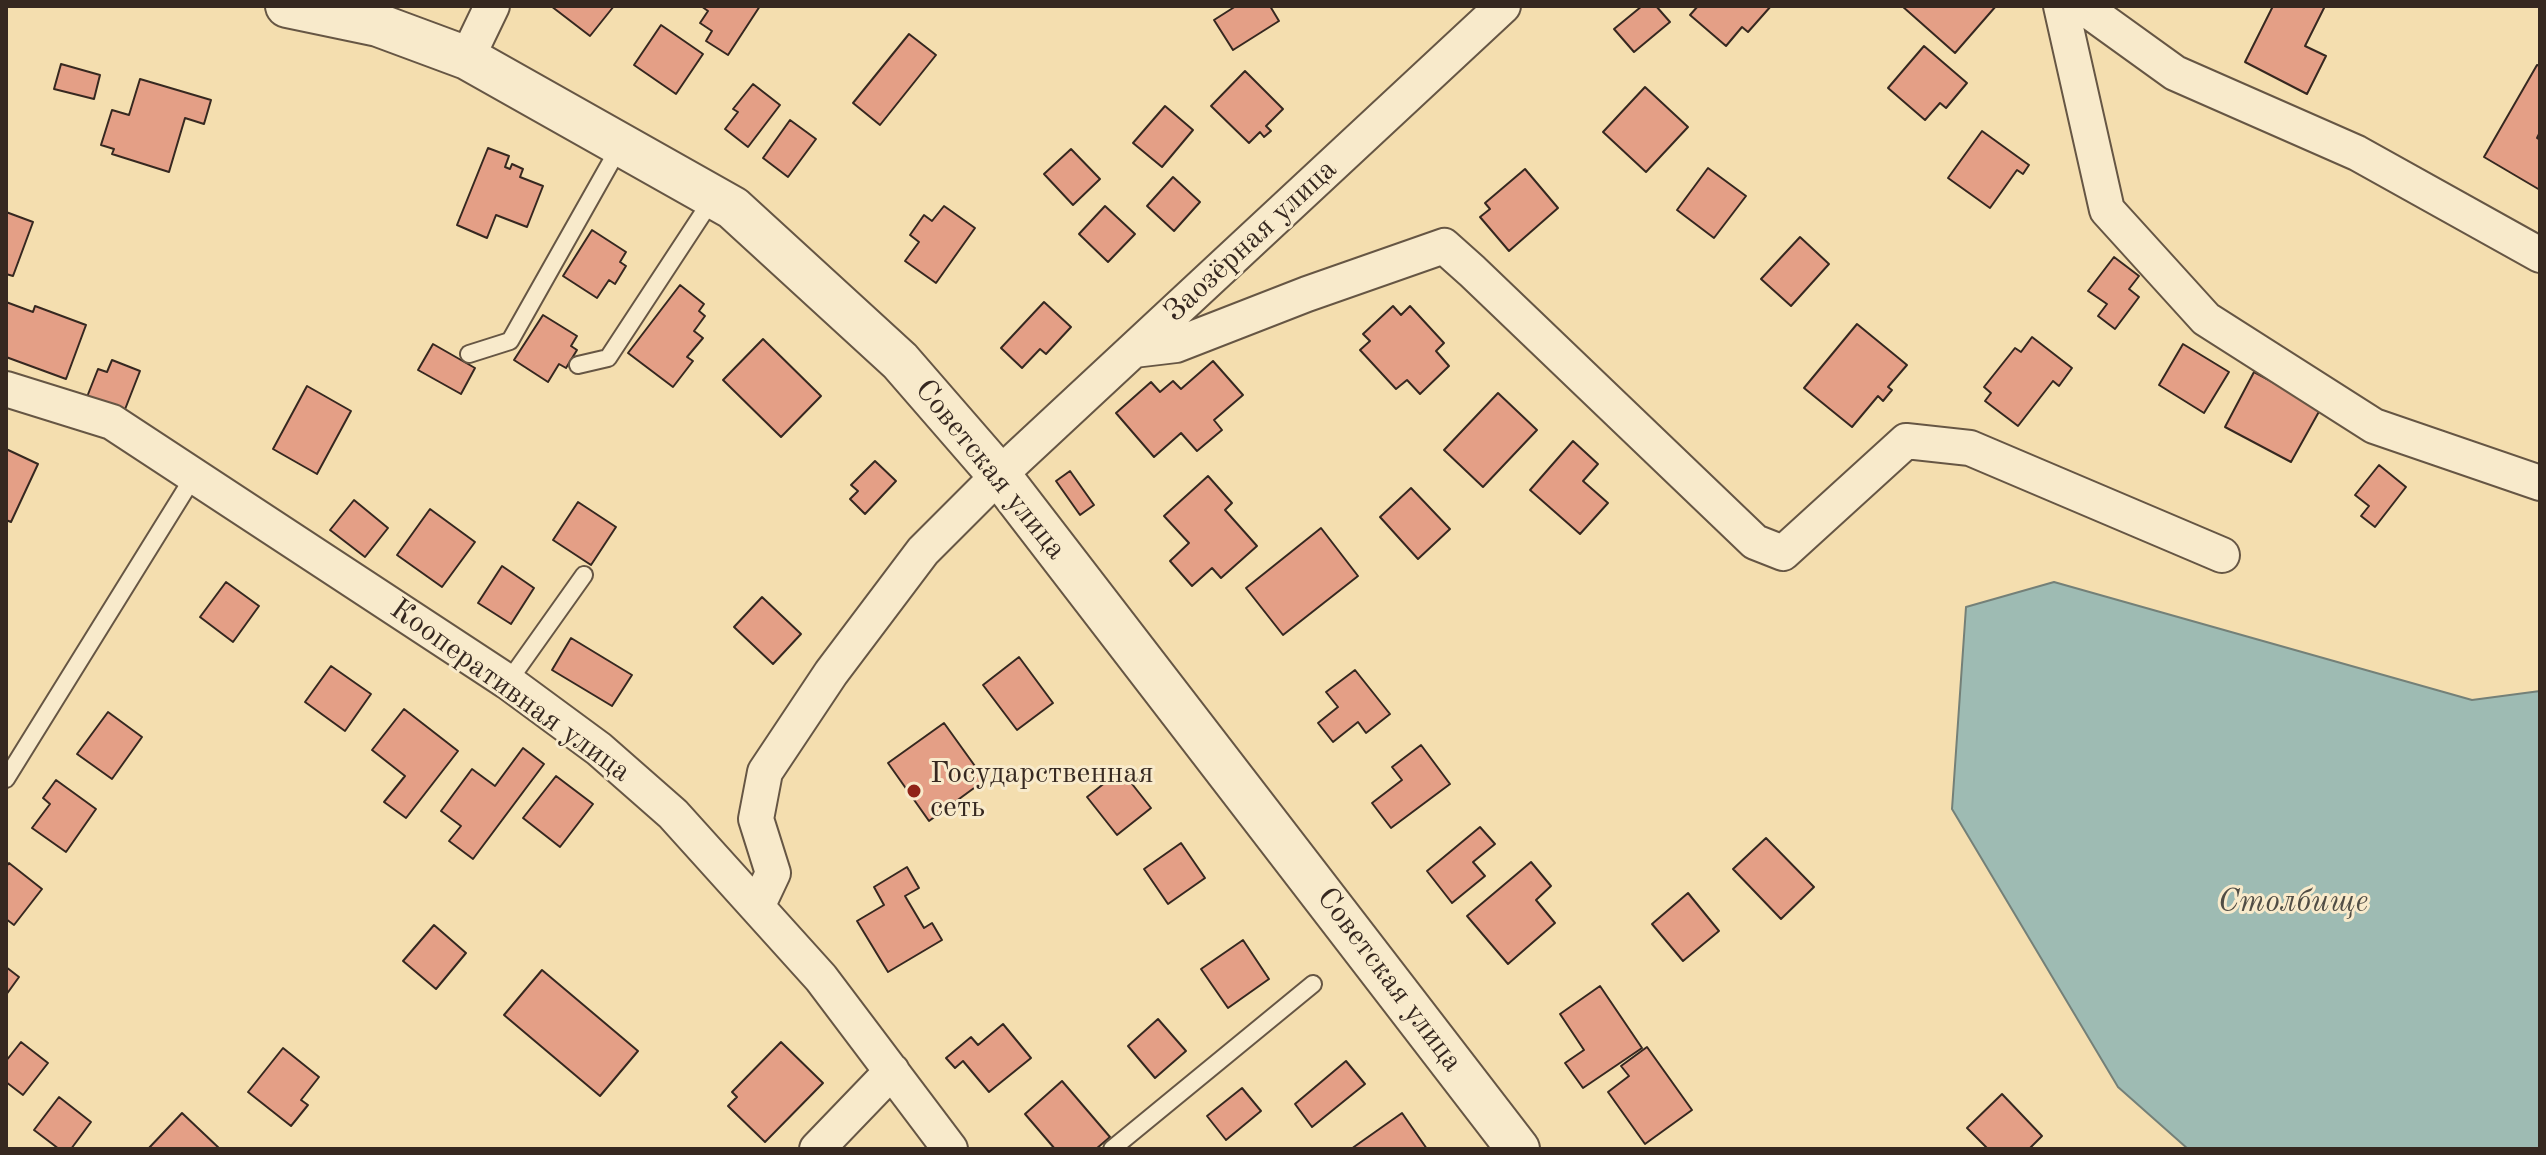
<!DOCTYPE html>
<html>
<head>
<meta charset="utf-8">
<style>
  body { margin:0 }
  #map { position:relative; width:2546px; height:1155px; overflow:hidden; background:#f4deaf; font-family:"Old Standard TT",serif }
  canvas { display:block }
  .frame { position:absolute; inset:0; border:8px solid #362820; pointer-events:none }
</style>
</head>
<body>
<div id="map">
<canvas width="2546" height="1155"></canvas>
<div class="frame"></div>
</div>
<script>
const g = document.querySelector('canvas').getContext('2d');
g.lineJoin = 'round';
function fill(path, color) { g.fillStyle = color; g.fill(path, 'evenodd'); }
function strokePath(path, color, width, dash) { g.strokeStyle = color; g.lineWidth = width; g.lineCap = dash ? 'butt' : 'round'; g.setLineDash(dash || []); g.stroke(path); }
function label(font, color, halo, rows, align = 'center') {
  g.font = font + ' "Old Standard TT",serif'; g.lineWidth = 6; g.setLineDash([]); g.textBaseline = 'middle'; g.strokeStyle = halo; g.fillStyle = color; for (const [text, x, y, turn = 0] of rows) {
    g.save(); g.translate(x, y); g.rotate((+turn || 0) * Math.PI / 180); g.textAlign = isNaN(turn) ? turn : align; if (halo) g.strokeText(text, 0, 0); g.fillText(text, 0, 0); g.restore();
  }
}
const water = new Path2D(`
  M2054,582l418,118 68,-9v458h-352l-70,-62 -166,-278 14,-202z`);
const building = new Path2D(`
  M551,6h63l-24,30z
  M701,6h59l-32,49 -22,-14 6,-10 -12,-8 8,-12z
  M1236,6h34l9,15 -46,29 -19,-30z
  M1642,6h14l14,16 -36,30 -20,-23z
  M1698,6h73l-23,26 -6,-5 -16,19 -36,-31z
  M1902,6h94l-41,47z
  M2273,6h52l-20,40 21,10 -19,38 -62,-32z
  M661,25l42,29 -27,40 -42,-29z
  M909,34l27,21 -56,70 -27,-22z
  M1924,46l43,37 -21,25 -6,-5 -15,17 -37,-32z
  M61,64l39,11 -6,24 -40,-10z
  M2537,65l3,1v66l-3,6 3,2v50l-56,-33z
  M1245,71l38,38 -17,17 5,5 -7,6 -4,-5 -11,11 -38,-37z
  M140,79l71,21 -7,24 -19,-6 -16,54 -57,-18 2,-5 -13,-4 11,-35 17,5z
  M753,84l27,21 -32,42 -23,-18 13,-17 -5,-3z
  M1645,87l43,40 -42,45 -43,-40z
  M1165,106l28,24 -31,37 -29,-24z
  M790,120l26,19 -28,38 -25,-19z
  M1982,131l47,34 -6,9 -6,-4 -27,38 -42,-30z
  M488,148l21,8 -4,11 5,2 2,-5 11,5 -3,8 23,9 -16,41 -31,-12 -9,23 -30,-13z
  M1071,149l29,30 -27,26 -29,-31z
  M1708,168l38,28 -32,42 -37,-28z
  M1525,169l33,39 -49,43 -29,-34 10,-8 -5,-6z
  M1173,177l27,25 -26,29 -27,-25z
  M944,206l31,22 -39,55 -31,-22 14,-19 -9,-7 14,-20 8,6z
  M1105,206l30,28 -27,28 -29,-28z
  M6,212l27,10 -20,54 -7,-2z
  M592,230l34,22 -6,10 6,4 -11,18 -6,-4 -12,18 -34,-22z
  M1800,237l29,27 -38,42 -30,-27z
  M2114,257l25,19 -10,13 10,8 -24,32 -17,-13 9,-12 -19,-13z
  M680,285l24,19 -5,7 6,5 -11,15 9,7 -16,19 6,4 -20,26 -45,-34z
  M6,302l27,10 2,-6 51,19 -20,54 -60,-22z
  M1044,302l27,25 -25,27 -6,-5 -18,19 -21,-20z
  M1393,306l8,9 9,-9 34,37 -8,8 13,15 -29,28 -13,-14 -11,9 -36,-39 10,-9 -7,-7z
  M543,315l34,21 -6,10 6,4 -11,18 -7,-4 -11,18 -34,-22z
  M1857,324l50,41 -19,22 4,3 -9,11 -5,-5 -26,31 -48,-39z
  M2032,337l40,31 -13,18 -6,-5 -35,45 -33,-25 6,-8 -7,-6 31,-39 6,4z
  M763,339l58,57 -40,41 -58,-57z
  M433,344l42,24 -14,26 -43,-24z
  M2183,344l46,28 -25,41 -45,-28z
  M112,360l28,11 -18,46 -37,-15 13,-33 9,3z
  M1213,361l30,34 -29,25 8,10 -25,21 -16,-18 -27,24 -38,-44 35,-31 9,10 13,-11 8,8z
  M2254,372l67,36 -30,54 -66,-35z
  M307,386l44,25 -34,63 -44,-25z
  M1498,393l39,37 -54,57 -39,-37z
  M1573,441l25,23 -15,17 25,22 -28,31 -50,-44z
  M6,449l32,15 -27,58 -5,-2z
  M875,461l21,20 -31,33 -15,-15 8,-8 -7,-6z
  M2379,465l27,22 -31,40 -14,-11 8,-10 -14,-11z
  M1070,471l24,34 -14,10 -24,-34z
  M1208,476l24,27 -7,7 32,36 -36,32 -9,-10 -20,18 -22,-25 19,-18 -25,-27z
  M1411,488l39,41 -32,30 -38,-42z
  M354,500l34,28 -23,29 -35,-27z
  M578,502l38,25 -25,38 -38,-25z
  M430,509l45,33 -33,45 -45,-32z
  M1321,528l37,48 -75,59 -37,-47z
  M502,566l32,22 -23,36 -33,-21z
  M226,582l33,24 -26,36 -33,-25z
  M762,597l39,37 -28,30 -39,-37z
  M571,638l61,37 -20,31 -60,-36z
  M1019,657l34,46 -36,27 -34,-45z
  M331,666l40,28 -26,37 -40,-29z
  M1355,670l35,44 -24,19 -8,-11 -25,20 -15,-19 20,-16 -12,-15z
  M404,709l54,42 -52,67 -22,-16 21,-26 -33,-26z
  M108,712l34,25 -30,42 -35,-25z
  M944,723l41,57 -56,41 -41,-58z
  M1421,745l29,39 -59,44 -19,-25 30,-23 -10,-13z
  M523,748l21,16 -71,95 -24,-18 12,-15 -20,-15 31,-42 23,17z
  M1121,770l30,38 -34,27 -30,-38z
  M556,776l37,28 -33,43 -37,-29z
  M56,780l40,29 -30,43 -34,-24 18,-24 -7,-6z
  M1480,827l15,17 -22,18 12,14 -33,27 -25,-32z
  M1766,838l48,49 -33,32 -48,-50z
  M1181,843l24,35 -37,26 -24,-35z
  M1531,862l20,24 -15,14 19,23 -47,41 -41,-48z
  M9,863l33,26 -28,36 -8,-6v-52z
  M907,867l12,21 -14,8 19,32 8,-5 10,17 -54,32 -31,-51 27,-16 -10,-18z
  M1688,893l31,38 -36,30 -31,-37z
  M434,925l32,28 -30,36 -33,-28z
  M1243,940l26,39 -41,29 -27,-39z
  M6,967l13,10 -13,18z
  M542,970l96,81 -38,45 -96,-81z
  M1600,986l42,62 -59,40 -18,-25 19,-13 -24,-36z
  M1158,1019l28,32 -31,27 -27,-32z
  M1003,1024l28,34 -42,34 -26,-31 -8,7 -9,-10 25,-21 7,8z
  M21,1042l27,21 -25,32 -17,-13v-21z
  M781,1042l42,41 -58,59 -37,-36 9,-9 -5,-5z
  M1647,1047l45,63 -47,34 -37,-52 21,-16 -8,-10z
  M283,1048l36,29 -18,23 7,5 -17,21 -43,-34z
  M1346,1061l19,23 -53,43 -17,-23z
  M1062,1081l48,56 -14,12h-41l-30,-35z
  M1242,1088l19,23 -35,29 -19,-24z
  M2002,1094l40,42 -13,13h-41l-21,-21z
  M59,1097l32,25 -20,27h-12l-25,-19z
  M182,1113l38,36h-72z
  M1402,1113l25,36h-76z`);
const service = new Path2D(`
  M469,354l41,-13 110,-195
  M578,365l30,-7 105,-160
  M508,682l76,-107
  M6,779l188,-303
  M1112,1149l201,-165`);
const minor = new Path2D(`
  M2061,6l46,204 99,109 168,107 166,57
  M2082,6l93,67 182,80 183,102
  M467,58l25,-52
  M1134,350l42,-5 131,-51 137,-48 28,25 283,271 28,11 123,-112 64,7 252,107
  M6,389l106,33 396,260 91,67 74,65 148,164 129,171
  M757,907l16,-34 -17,-54 9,-47 66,-99 92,-122 76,-76 504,-469
  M817,1149l75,-78`);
const tertiary = new Path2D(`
  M287,6l91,19 89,33 266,150 167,153 99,114 519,674`);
const markers = [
  [914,791,8,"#8f2418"]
];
const streetNames = [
  ["Заозёрная улица",1251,241,-43],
  ["Советская улица",990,470,51],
  ["Кооперативная улица",510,691,36],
  ["Советская улица",1389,980,53]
];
const poiNames = [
  ["Государственная",930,774],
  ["сеть",930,808]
];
const waterNames = [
  ["Столбище",2293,903]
];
fill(water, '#9ebbb3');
strokePath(water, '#748078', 2);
fill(building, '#e49f86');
strokePath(building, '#362820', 2);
strokePath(service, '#665644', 20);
strokePath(minor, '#665644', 38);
strokePath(tertiary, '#665644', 46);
strokePath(service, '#f8eacb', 16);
strokePath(minor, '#f8eacb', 34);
strokePath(tertiary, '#f8eacb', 42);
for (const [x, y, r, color] of markers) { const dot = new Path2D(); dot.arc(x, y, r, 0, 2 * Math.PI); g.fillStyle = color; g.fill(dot); strokePath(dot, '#f8eacb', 3); }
label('30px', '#362820', '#f8eacb', streetNames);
label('30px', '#362820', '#f8eacb', poiNames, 'left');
label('italic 32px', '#504d45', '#f8eacb', waterNames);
</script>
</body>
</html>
